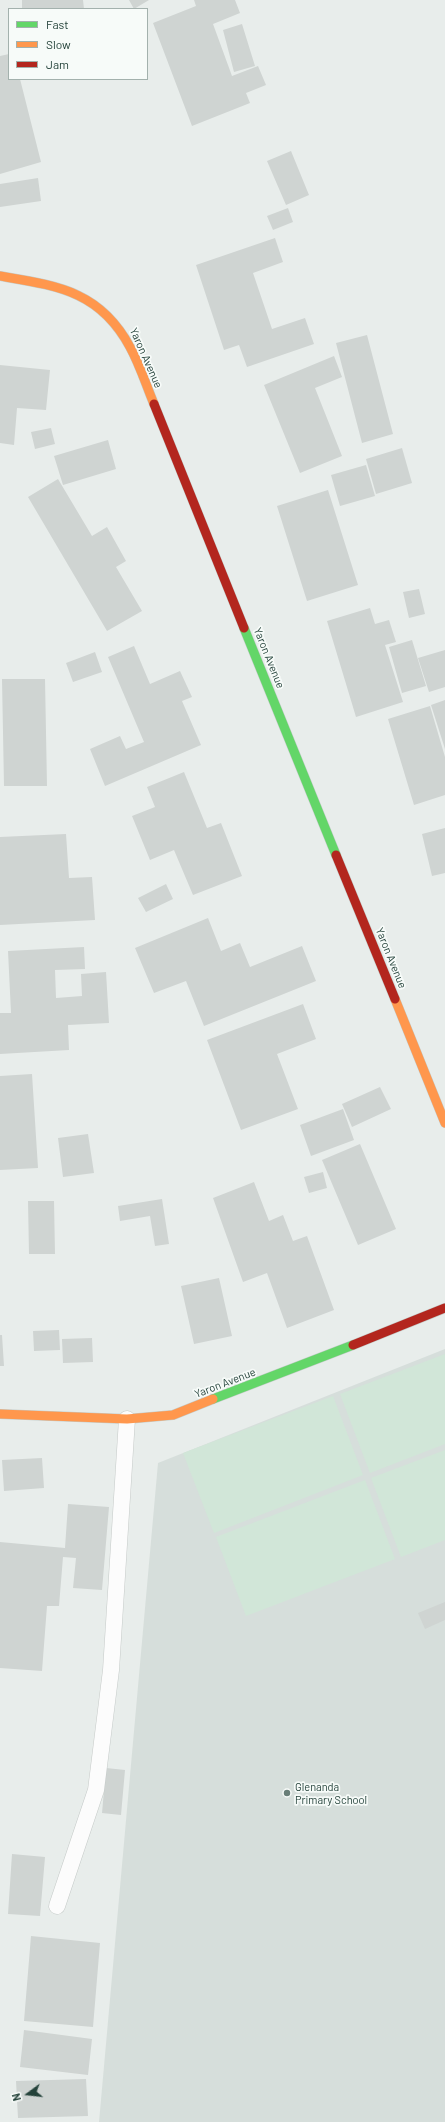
<!DOCTYPE html>
<html>
<head>
<meta charset="utf-8">
<style>
  body { margin:0 }
  #map { position:relative; width:445px; height:2122px; overflow:hidden; background:#e8edeb; font-family:Barlow,sans-serif }
  canvas { display:block }
  .legend { position:absolute; left:8px; top:8px; width:140px; height:72px; box-sizing:border-box; background:#f7fbf9; border:1px solid #a3b1ad; margin:0; padding:5px 7px; list-style:none; font-size:12px; color:#24423a }
  .legend li { display:flex; align-items:center; gap:8px; height:20px }
  .legend b { width:20px; border:1px solid #a3b1ad }
  .north { position:absolute; left:8px; top:2074px; width:40px; height:40px; -webkit-text-stroke:3px #f7fbf9; paint-order:stroke; rotate:255deg; font-size:11px; font-weight:700; line-height:16px; text-align:center; color:#24423a }
  .north::after { content:''; display:block; margin:auto; width:14px; height:18px; background:#24423a; clip-path:polygon(50% 0,100% 100%,50% 72%,0 100%) }
</style>
</head>
<body>
<div id="map">
<canvas width="445" height="2122"></canvas>
<ul class="legend">
<li><b style="height:5px;background:#63d668"></b>Fast</li>
<li><b style="height:5px;background:#ff974d"></b>Slow</li>
<li><b style="height:5px;background:#b3261e"></b>Jam</li>
</ul>
<div class="north">N</div>
</div>
<script>
const g = document.querySelector('canvas').getContext('2d');
g.lineJoin = 'round';
function fill(path, color) { g.fillStyle = color; g.fill(path, 'evenodd'); }
function strokePath(path, color, width, dash) { g.strokeStyle = color; g.lineWidth = width; g.lineCap = dash ? 'butt' : 'round'; g.setLineDash(dash || []); g.stroke(path); }
function label(font, color, halo, rows, align = 'center') {
  g.font = font + ' Barlow,sans-serif'; g.lineWidth = 3.5; g.setLineDash([]); g.textBaseline = 'middle'; g.strokeStyle = halo; g.fillStyle = color; for (const [text, x, y, turn = 0] of rows) {
    g.save(); g.translate(x, y); g.rotate((+turn || 0) * Math.PI / 180); g.textAlign = isNaN(turn) ? turn : align; if (halo) g.strokeText(text, 0, 0); g.fillText(text, 0, 0); g.restore();
  }
}
const built = new Path2D(`
  M445,1349v773h-346l59,-659z`);
const green = new Path2D(`
  M445,1354v90l-75,29 -30,-79z
  M333,1396l30,79 -149,58 -31,-80z
  M445,1450v90l-44,17 -30,-79z
  M365,1480l30,79 -149,57 -30,-79z`);
const building = new Path2D(`
  M22,0h61l1,9h-62z
  M129,0h20l-15,9z
  M194,0h41l5,13 -27,11 19,52 26,-10 8,19 -20,8 4,10 -58,23 -39,-103 43,-17z
  M242,24l13,42 -21,6 -11,-42z
  M9,54v25h11l21,83 -41,12v-118z
  M291,151l18,44 -23,10 -19,-44z
  M38,178l3,23 -41,6v-23z
  M288,208l5,14 -20,8 -6,-14z
  M275,238l8,24 -30,11 19,56 33,-11 9,26 -67,23 -8,-22 -15,5 -28,-85z
  M367,335l26,99 -31,9 -26,-100z
  M334,356l8,21 -27,11 27,68 -42,17 -36,-88z
  M0,365l50,5 -4,40 -29,-2 -3,37 -14,-2z
  M51,428l4,16 -20,5 -4,-17z
  M108,440l8,29 -53,16 -9,-29z
  M402,448l10,35 -36,11 -10,-35z
  M366,465l9,31 -35,10 -9,-31z
  M58,479l34,57 15,-9 19,34 -10,6 26,44 -35,20 -79,-134z
  M328,490l30,95 -51,16 -30,-95z
  M419,589l6,25 -16,4 -6,-26z
  M370,608l5,16 14,-4 7,22 -11,3 18,57 -47,15 -29,-96z
  M412,640l14,46 -24,7 -13,-46z
  M134,646l16,38 30,-13 12,26 -10,4 19,44 -96,41 -15,-37 30,-13 6,13 18,-7 -36,-85z
  M445,650v37l-16,5 -11,-34z
  M95,652l7,20 -29,10 -7,-19z
  M2,679h43l2,107h-43z
  M445,700v49l-14,-44z
  M430,706l15,51v38l-31,10 -26,-86z
  M184,772l23,56 14,-5 21,53 -49,19 -19,-45 -24,10 -18,-44 23,-9 -8,-20z
  M445,828v45l-13,3 -10,-42z
  M66,834l3,44 23,-1 3,43 -95,5v-88z
  M166,884l7,15 -27,13 -8,-14z
  M208,918l13,33 19,-8 10,24 52,-21 14,35 -112,45 -18,-45 -32,12 -19,-45z
  M84,947l1,22 -30,1 1,28 26,-2 -1,-22 25,-2 3,51 -41,2 1,25 -69,4v-41h11l-3,-62z
  M303,1004l13,35 -39,15 21,55 -57,21 -34,-90z
  M32,1074l6,94 -38,2v-94z
  M380,1087l11,22 -39,18 -10,-23z
  M343,1109l11,31 -43,16 -11,-31z
  M88,1134l6,39 -31,4 -5,-39z
  M360,1144l36,85 -38,16 -36,-85z
  M323,1172l4,16 -18,5 -5,-16z
  M254,1182l15,39 14,-6 10,26 14,-5 27,74 -47,18 -20,-55 -24,9 -30,-84z
  M162,1199l7,45 -14,2 -5,-30 -30,5 -2,-15z
  M28,1201h26l1,53h-26z
  M219,1278l13,58 -38,8 -13,-58z
  M59,1330l1,20 -26,1 -1,-20z
  M0,1335h2l2,31h-4z
  M92,1338l1,24 -30,1 -1,-24z
  M42,1458l2,30 -40,3 -2,-31z
  M68,1504l41,3 -7,83 -29,-2 3,-30 -13,-1 -4,49h-12l-5,65 -42,-3v-126l65,6z
  M445,1602v18l-20,9 -7,-16z
  M106,1768l19,2 -4,45 -19,-2z
  M12,1854l33,3 -5,59 -32,-2z
  M31,1936l69,7 -7,84 -69,-6z
  M24,2030l68,9 -4,36 -68,-8z
  M86,2079l2,37 -70,2 -2,-37z`);
const lane = new Path2D(`
  M57,1906l39,-116 15,-120 16,-251`);
const fast = new Path2D(`
  M244,628l92,227
  M213,1399l140,-54`);
const slow = new Path2D(`
  M0,276c58,10 100,15 130,71 10,18 16,38 24,57
  M395,999l50,124
  M0,1414l127,5 46,-4 40,-16`);
const jam = new Path2D(`
  M154,404l90,224
  M336,855l59,144
  M353,1345l92,-37`);
const markers = [
  [287,1793,4,"#697e78"]
];
const streetNames = [
  ["Yaron Avenue",146,358,66],
  ["Yaron Avenue",269,658,68],
  ["Yaron Avenue",391,958,68],
  ["Yaron Avenue",225,1383,-21]
];
const poiNames = [
  ["Glenanda",295,1787],
  ["Primary School",295,1800]
];
fill(built, '#d6dedb');
fill(green, '#d1e6d8');
fill(building, '#cfd4d2');
strokePath(lane, '#c5cac8', 17);
strokePath(fast, '#c3cbc8', 10);
strokePath(slow, '#c3cbc8', 10);
strokePath(jam, '#c3cbc8', 10);
strokePath(lane, '#fcfcfc', 16);
strokePath(fast, '#63d668', 9);
strokePath(slow, '#ff974d', 9);
strokePath(jam, '#b3261e', 9);
for (const [x, y, r, color] of markers) { const dot = new Path2D(); dot.arc(x, y, r, 0, 2 * Math.PI); g.fillStyle = color; g.fill(dot); strokePath(dot, '#f7fbf9', 1.5); }
label('11px', '#24423a', '#f7fbf9', streetNames);
label('11px', '#24423a', '#f7fbf9', poiNames, 'left');
</script>
</body>
</html>
